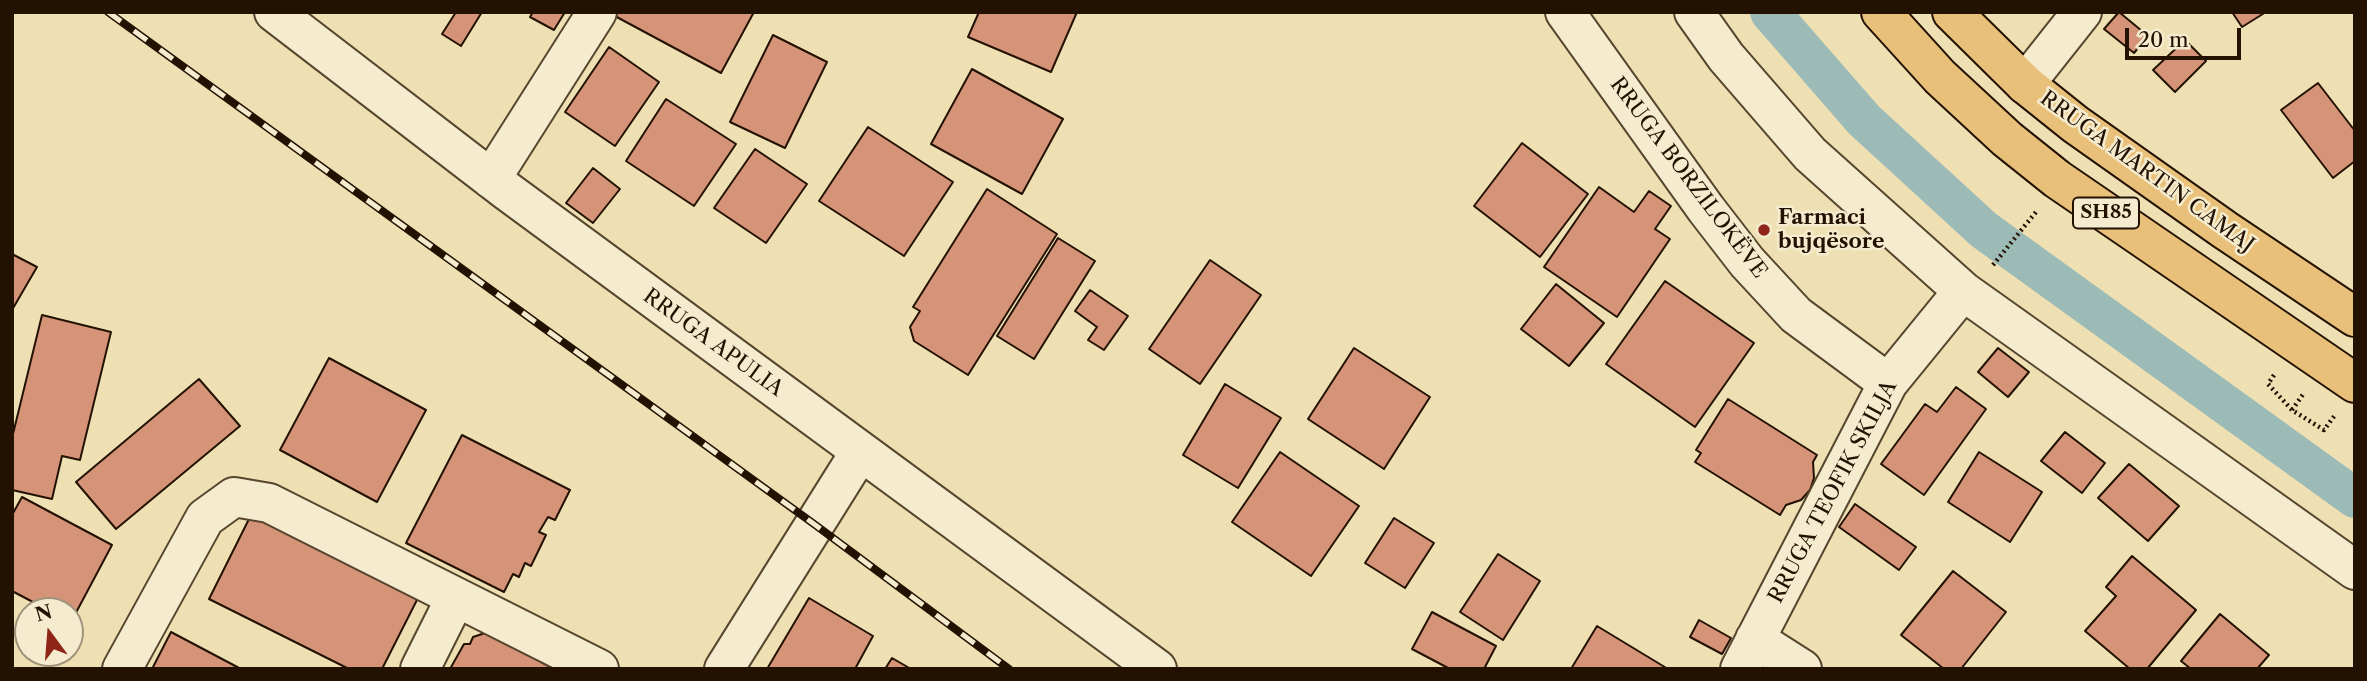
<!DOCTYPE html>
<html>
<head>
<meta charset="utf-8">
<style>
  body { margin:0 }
  #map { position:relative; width:2367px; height:681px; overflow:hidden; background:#efe0b4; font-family:"Libre Caslon Text",serif }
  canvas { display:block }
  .frame { position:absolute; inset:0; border:14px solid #231202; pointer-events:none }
  .north { position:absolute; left:14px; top:597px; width:70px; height:70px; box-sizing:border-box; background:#f5ebce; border:2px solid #a1947c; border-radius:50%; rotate:344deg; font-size:19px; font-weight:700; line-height:28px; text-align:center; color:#231202 }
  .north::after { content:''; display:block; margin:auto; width:24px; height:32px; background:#8f2418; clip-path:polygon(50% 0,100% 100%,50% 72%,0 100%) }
  .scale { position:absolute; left:2125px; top:28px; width:116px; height:32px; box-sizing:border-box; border:4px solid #231202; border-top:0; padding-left:9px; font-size:21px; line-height:24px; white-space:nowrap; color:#231202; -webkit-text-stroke:5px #f5ebce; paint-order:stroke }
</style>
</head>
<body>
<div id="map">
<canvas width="2367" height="681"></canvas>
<div class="frame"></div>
<div class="north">N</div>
<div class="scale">20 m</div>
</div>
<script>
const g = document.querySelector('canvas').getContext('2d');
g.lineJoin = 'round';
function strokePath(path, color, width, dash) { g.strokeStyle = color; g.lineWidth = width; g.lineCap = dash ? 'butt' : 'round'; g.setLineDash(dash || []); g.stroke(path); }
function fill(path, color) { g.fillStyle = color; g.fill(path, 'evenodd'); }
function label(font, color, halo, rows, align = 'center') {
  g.font = font + ' "Libre Caslon Text",serif'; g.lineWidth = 5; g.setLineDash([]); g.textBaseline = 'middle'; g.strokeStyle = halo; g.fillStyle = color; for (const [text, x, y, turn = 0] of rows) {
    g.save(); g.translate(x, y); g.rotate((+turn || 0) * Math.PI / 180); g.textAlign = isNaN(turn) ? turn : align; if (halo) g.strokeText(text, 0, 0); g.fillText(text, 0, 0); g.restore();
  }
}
const canal = new Path2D(`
  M1770,12l94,108 120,110 371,268`);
const building = new Path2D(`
  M456,12h26l-21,34 -19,-12z
  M533,12h32l-11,18 -24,-13z
  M614,12h140l-33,61 -108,-58z
  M979,12h98l-26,60 -83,-35z
  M2119,12l29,24 -14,17 -30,-24z
  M2232,12h34l-24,15z
  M773,35l54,27 -42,86 -55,-26z
  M2185,40l21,21 -31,31 -22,-22z
  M609,47l50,35 -44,64 -50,-34z
  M972,69l91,50 -41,75 -91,-50z
  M2318,83l37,48v30l-22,17 -52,-68z
  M666,99l70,45 -42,62 -68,-45z
  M868,127l85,55 -49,74 -85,-55z
  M1522,143l66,51 -48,63 -66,-51z
  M755,149l52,35 -41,59 -52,-35z
  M593,168l27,21 -27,34 -27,-20z
  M1599,187l35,25 15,-21 22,15 -16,23 15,10 -53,78 -73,-50z
  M987,189l70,45 -89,141 -54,-34 -4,-14 10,-16 -7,-4z
  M1058,238l37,23 -61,98 -37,-23z
  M12,254l25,13 -25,43z
  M1210,260l51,35 -61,89 -51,-35z
  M1665,281l89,62 -59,84 -89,-63z
  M1556,284l48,39 -35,43 -48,-37z
  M1090,290l38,26 -24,34 -16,-10 9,-13 -22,-16z
  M42,315l69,17 -31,128 -18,-4 -10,43 -40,-9v-52z
  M1354,348l76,49 -46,72 -76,-50z
  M1998,348l31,24 -21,25 -30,-25z
  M329,358l97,52 -49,92 -97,-52z
  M199,379l41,47 -124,103 -40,-47z
  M1225,384l56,34 -43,70 -55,-33z
  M1956,387l30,22 -62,86 -43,-31 44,-60 12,8z
  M1728,399l89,56 -4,7 1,16 -4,12 -9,10 -15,5 -6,10 -85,-53 6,-9 -5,-3z
  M2065,432l40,31 -23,30 -41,-32z
  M462,435l108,55 -15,30 -7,-3 -9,15 7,3 -15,31 -6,-3 -6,14 -6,-3 -9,18 -98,-49z
  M1280,452l79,54 -48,70 -79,-54z
  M1979,452l63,40 -32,50 -62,-40z
  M2129,464l50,42 -31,35 -50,-43z
  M22,497l90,48 -41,77 -1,-11h-20l-38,-20v-76z
  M1855,504l61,43 -17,23 -60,-43z
  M253,511l167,83 -38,75h-33l-140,-70z
  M1394,518l40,25 -29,45 -40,-25z
  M1498,554l42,27 -37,59 -43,-28z
  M2132,556l64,54 -49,59h-17l-45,-38 31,-35 -10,-9z
  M1953,571l53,41 -45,57h-17l-43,-34z
  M809,598l64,38 -18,33h-88z
  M1432,612l64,34 -12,23h-34l-38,-20z
  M2220,614l49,41 -12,14h-66l-10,-8z
  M1699,620l32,18 -9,16 -32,-17z
  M1597,626l71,43h-97z
  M171,632l70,37h-89z
  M488,632l26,15 40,22h-104l14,-25h6l3,-7z
  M892,658l19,11h-26z`);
const path = new Path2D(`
  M1993,265l43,-53
  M2274,375l-6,9 24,26 32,20 11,-15
  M2292,410l12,-17`);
const minor = new Path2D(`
  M274,12l233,179 650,478
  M1565,12l141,197 41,53 49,53 92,68
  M1694,12l32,45 84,97 153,137 392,279
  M2025,84l57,-72
  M491,179l106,-167
  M1755,639l47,30
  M122,669l83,-151 29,-21 35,6 330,166
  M420,669l36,-72
  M724,669l136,-217
  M1740,669l148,-286 75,-92`);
const highway = new Path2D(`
  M1881,12l59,65 67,62 50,40 298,204
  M1952,12l73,72 50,40 150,106 130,87`);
const rail = new Path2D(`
  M108,12l706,512 195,145`);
const markers = [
  [1764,230,7,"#8f2418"]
];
const shields = [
  [2106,213,66]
];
const shieldNames = [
  ["SH85",2106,213]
];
const streetNames = [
  ["RRUGA MARTIN CAMAJ",2147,172,36],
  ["RRUGA BORZILOKËVE",1688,178,53],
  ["RRUGA APULIA",713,343,36],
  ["RRUGA TEOFIK SKILJA",1833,492,-62]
];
const poiNames = [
  ["Farmaci",1778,218],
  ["bujqësore",1778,242]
];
strokePath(canal, '#9cbbb6', 40);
fill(building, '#d59378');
strokePath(building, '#231202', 2);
strokePath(minor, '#56462e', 42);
strokePath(highway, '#231202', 42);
strokePath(path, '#231202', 4.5, [2, 3.5]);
strokePath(minor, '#f5ebce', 38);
strokePath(highway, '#e8c07a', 38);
strokePath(rail, '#231202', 8);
strokePath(rail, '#f5ebce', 5, [16]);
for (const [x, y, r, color] of markers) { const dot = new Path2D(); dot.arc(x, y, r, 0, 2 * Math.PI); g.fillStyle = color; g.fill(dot); strokePath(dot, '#f5ebce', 2.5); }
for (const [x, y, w] of shields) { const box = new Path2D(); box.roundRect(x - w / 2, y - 15.5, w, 31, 5); g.fillStyle = '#f5ebce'; g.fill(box); strokePath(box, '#231202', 2); }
label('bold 19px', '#231202', null, shieldNames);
label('21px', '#231202', '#f5ebce', streetNames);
label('bold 21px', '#231202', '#f5ebce', poiNames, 'left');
</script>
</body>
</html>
